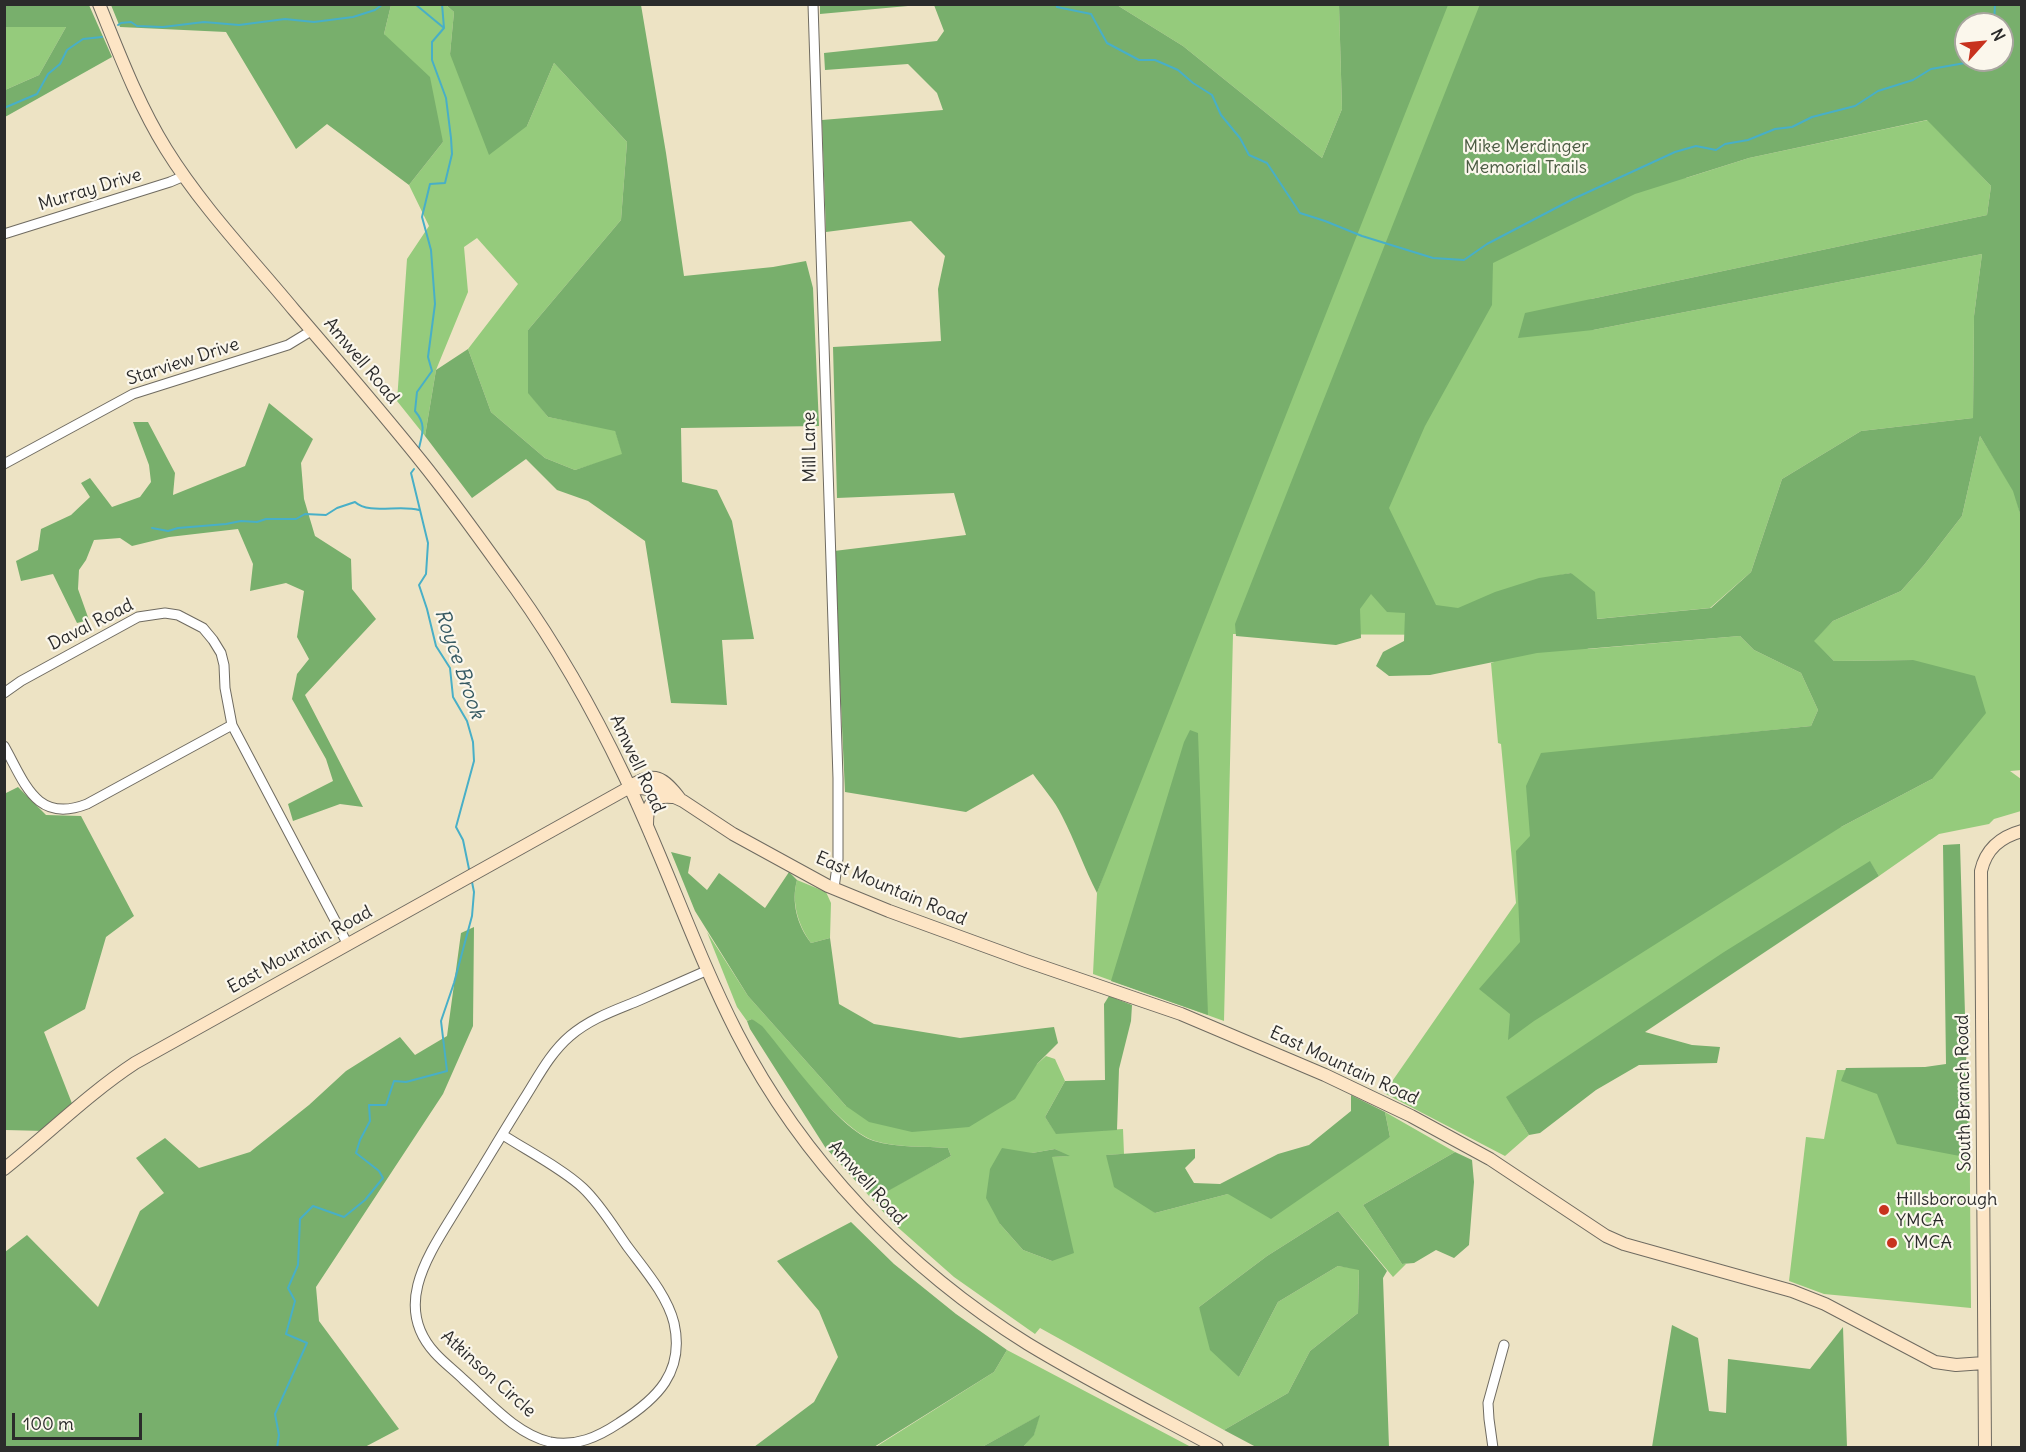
<!DOCTYPE html>
<html>
<head>
<meta charset="utf-8">
<style>
  body { margin:0 }
  #map { position:relative; width:2026px; height:1452px; overflow:hidden; background:#ede3c4; font-family:Delius,sans-serif }
  canvas { display:block }
  .frame { position:absolute; inset:0; border:6px solid #2b2b2b; pointer-events:none }
  .north { position:absolute; left:1954px; top:12px; width:60px; height:60px; box-sizing:border-box; background:#fbf7ec; border:2px solid #a8a59f; border-radius:50%; rotate:63deg; font-size:16px; font-weight:700; line-height:24px; text-align:center; color:#2b2b2b }
  .north::after { content:''; display:block; margin:auto; width:21px; height:27px; background:#c8321e; clip-path:polygon(50% 0,100% 100%,50% 72%,0 100%) }
  .scale { position:absolute; left:12px; top:1413px; width:130px; height:27px; box-sizing:border-box; border:3px solid #2b2b2b; border-top:0; padding-left:8px; font-size:18px; line-height:21px; white-space:nowrap; color:#2b2b2b; -webkit-text-stroke:4px #fbf7ec; paint-order:stroke }
</style>
</head>
<body>
<div id="map">
<canvas width="2026" height="1452"></canvas>
<div class="frame"></div>
<div class="north">N</div>
<div class="scale">100 m</div>
</div>
<script>
const g = document.querySelector('canvas').getContext('2d');
g.lineJoin = 'round';
function fill(path, color) { g.fillStyle = color; g.fill(path, 'evenodd'); }
function strokePath(path, color, width, dash) { g.strokeStyle = color; g.lineWidth = width; g.lineCap = dash ? 'butt' : 'round'; g.setLineDash(dash || []); g.stroke(path); }
function label(font, color, halo, rows, align = 'center') {
  g.font = font + ' Delius,sans-serif'; g.lineWidth = 4.5; g.setLineDash([]); g.textBaseline = 'middle'; g.strokeStyle = halo; g.fillStyle = color; for (const [text, x, y, turn = 0] of rows) {
    g.save(); g.translate(x, y); g.rotate((+turn || 0) * Math.PI / 180); g.textAlign = isNaN(turn) ? turn : align; if (halo) g.strokeText(text, 0, 0); g.fillText(text, 0, 0); g.restore();
  }
}
const green = new Path2D(`
  M391,5h55l8,7 -4,42 77,72 27,-63 73,79 -6,78 -93,110 1,63 19,24 67,13 8,25 -48,15 -30,-12 -54,-46 -23,-63 50,-65 -41,-46 -13,9 4,45 -32,78 -11,66 -28,-35 10,-142 22,-33 -20,-41 34,-43 -59,-108z
  M1117,5h222l3,104 -20,49 -139,-112z
  M1420,5h304l-38,173 63,-20 179,-38 63,66 -4,29 -396,84 2,31 389,-76 -8,62 -1,102 -112,13 -79,48 -31,93 -41,36 -114,11 -25,-46 -35,7 52,69 152,-13 14,14 47,23 17,37 -7,16 -174,18 204,83 91,-48 -19,-119 -79,1 -21,-20 20,-20 68,-30 23,-26 38,-49 18,-80 34,55 7,26 1,253 -12,1 11,8v32l-27,8 -5,5 -50,10 -60,42 -9,-14 -130,81 -224,170 13,22 -24,21 -121,-63 132,-190 -15,-159 -3,-1 -7,-80 3,-1 -3,-27 -258,-1 -9,387 -131,-47 4,-81z
  M5,27h61l-27,48 -34,15z
  M797,880l29,12 5,11 -1,35 -19,5c-13,-18 -20,-41 -14,-63z
  M707,932l41,64 98,110 191,-42 9,-8 9,3 10,22 -20,36 11,16 67,-4 1,25 -18,1 49,58 73,-19 162,-57 -5,-25 70,40 -92,53 39,59h4l-13,13 -55,-66 -71,45 -68,51 40,70 39,-75 60,-36 21,3 -1,44 -48,38 -22,42 -64,37 -184,-102 -5,6 -81,-57 -60,-53 -32,-36 15,8 74,-40 -3,-8c-23,-2 -50,0 -73,-7 -34,-10 -97,-93 -123,-122l-5,2 -10,-14zM1055,1149l13,7 -16,1v104l-29,-11 -23,-26 32,-71z
  M1837,1070l132,1 2,237 -147,-14 -35,-13 17,-144 18,2z
  M1007,1350l184,97h-168l11,-13 5,-18 -57,31 -108,1 120,-76z`);
const forest = new Path2D(`
  M5,4l84,1 23,52 -107,60v-27l34,-15 27,-48h-61z
  M820,4h99v1l-99,9z
  M1480,4l542,1 -1,512 -8,-26 -33,-55 -18,80 -38,49 -23,26 -68,30 -19,20 20,20 79,-1 62,16 11,37 -54,66 -91,48 -307,194 -26,19 2,-26 -31,-25 41,-47 -4,-91 14,-15 -4,-50 15,-33 270,-27 7,-16 -17,-37 -47,-23 -14,-14 -203,17 -107,22 -41,1 -13,-10 7,-14 21,-11 1,-28 -18,-1 -16,-18 -11,15 1,29 -25,7 -100,-9 -1,-12zM1966,24h36v36h-36zM1927,120l64,66 -4,29 -462,98 -7,25 75,-8 389,-76 -8,62 -1,102 -112,13 -79,48 -31,93 -40,36 -114,11 -2,-27 -24,-19 -32,5 -44,14 -37,16 -22,-3 -47,-97 36,-82 67,-121 1,-42 142,-69 114,-36z
  M111,5h280l-7,29 46,43 13,65 -34,43 -82,-61 -31,25 -70,-117 -106,-5z
  M446,5h195l25,148 18,123 89,-9 33,-6 7,27 6,138 -138,2 1,54 35,8 15,31 22,118 -32,1 5,65 -56,-2 -26,-162 -57,-40 -31,-11 -31,-31 -54,39 -47,-62 11,-66 32,-21 23,63 54,46 30,12 47,-16 -7,-23 -67,-14 -20,-24v-63l93,-110 6,-78 -73,-79 -27,63 -38,29 -39,-101 4,-42z
  M934,5h183l66,41 139,112 20,-49 -3,-104h109l-351,888c-13,-25 -22,-52 -35,-77 -7,-15 -19,-28 -29,-42l-67,38 -121,-20 -11,-241 132,-16 -12,-42 -117,5 -4,-151 108,-6 -3,-52 7,-33 -34,-35 -85,11 -4,-112 121,-10 -6,-17 -29,-29 -83,6 -1,-17 113,-12 7,-10z
  M269,403l44,36 -12,24 3,36 11,37 36,23 1,30 24,30 -71,76 58,112 -23,-3 -47,17 -5,-17 45,-23 -7,-22 -34,-60 5,-25 12,-15 -12,-22 7,-46 -18,-8 -36,8 3,-27 -15,-35 -69,8 -37,9 -12,-8 -26,2 -8,20 -7,10 -1,19 11,31 -12,3 -24,-49 -32,7 -5,-20 22,-11 3,-21 30,-14 19,-18 -9,-14 9,-5 22,29 28,-10 11,-15 -2,-17 -16,-43h15l27,51 -2,22 72,-29z
  M1190,730l8,3 10,282 -97,-34 73,-239z
  M18,787l28,28 35,1 53,100 -28,21 -21,72 -41,23 29,74 -27,25 -41,-1 -1,-336z
  M1960,844l9,307 -4,6 -68,-13 -20,-50 -36,-13 5,-13 79,-1 21,-3 -3,-219z
  M671,852l20,5 -3,16 19,17 12,-17 46,35 24,-36 8,8c-6,22 0,45 14,63l19,-5 9,66 35,20 86,14 94,-11 4,16 -21,21 -22,35 -46,28 -57,5 -43,-10 -23,-16 -98,-110 -53,-85z
  M1870,861l9,15 -234,156 47,13 28,2 -3,16 -78,2 -43,25 -56,43 -11,2 -23,-38 218,-145z
  M474,927l-1,99 -30,68 -127,193 3,34 80,108 -36,19 -358,-1v-195l22,-17 71,72 42,-96 24,-18 -28,-35 29,-20 34,30 51,-16 59,-47 37,-34 54,-34 15,18 32,-19 14,-103z
  M1109,996l23,9 -1,16 -12,48 -2,61 -61,4 -11,-17 20,-36 40,-1 -1,-76z
  M752,1019l10,7c25,29 77,104 112,115 23,7 51,5 74,7l3,8 -74,41 -15,-9 -37,-41 -75,-118 -3,-8z
  M1351,1095l34,17 5,25 -119,82 -43,-25 -73,19 -41,-26 -8,-32 89,-6v9l-10,10 9,15 26,1 58,-30 31,-9 42,-34z
  M1002,1148l30,5 23,-4 15,7 -18,1 22,96 -22,8 -29,-11 -23,-26 -14,-26 4,-29z
  M1455,1152l17,8 2,22 -5,63 -15,13 -18,-8 -22,13 -12,1 -39,-59z
  M1338,1211l49,60 -4,7 6,169h-133l-32,-17 64,-37 22,-42 48,-38 1,-43 -21,-4 -60,36 -39,75 -29,-27 -11,-43 68,-51z
  M851,1222l43,42 62,50 51,36 -13,22 -120,75h-120l60,-45 24,-45 -19,-46 -42,-50z
  M1672,1325l26,13 11,73 17,2 2,-54 82,10 33,-42 4,120h-195z
  M1040,1415l-6,20 -11,12h-41z`);
const stream = new Path2D(`
  M415,4l29,24
  M1056,4l1,3 34,7 16,29 32,17h16l23,10 15,13 19,12 9,20 19,23 9,17 18,8 33,50 25,8 37,15 71,22 31,2 23,-16 86,-45 102,-47 21,-6 20,4 9,-6 23,-4 27,-11 17,-2 20,-10 43,-11 23,-15 35,-11 18,-11 34,-6 5,-3
  M1994,24l1,-20
  M118,25l3,-2 10,-1 6,4 26,1 41,-5 35,3 46,-6 29,3 39,-5 22,-7 8,-6
  M4,108l33,-14 11,-20 12,-10 7,-14 16,-11 19,-2
  M419,448c4,-16 7,-24 -4,-37l2,-19 15,-21 -4,-14 7,-53 -4,-54 -9,-33 8,-33 15,-1 7,-29 -1,-16 -5,-40 -14,-38v-18l12,-14 -2,-24
  M414,469l-3,4 17,70 -2,31 -7,11 8,24 9,37 14,22 3,29 14,24 6,21 1,19 -18,66 7,13 6,29
  M152,528l16,3 10,-3 48,-4 15,-3 16,1 9,-3h30l9,-5 21,1 11,-7 18,-6c14,13 45,2 64,8
  M277,1448l2,-13 -4,-21 32,-71 -21,-9 9,-33 -7,-13 10,-23 2,-46 13,-13 31,11 21,-17 18,-22 -4,-7 -23,-18 4,-13 10,-19 -1,-16h17l8,-24 12,1 41,-11 -6,-50 13,-38 18,-67 2,-24 -2,-10`);
const street = new Path2D(`
  M813,4l25,774v81l-4,29
  M4,234l166,-52 14,-6
  M4,464l129,-70 155,-49 23,-14
  M4,693l17,-12 117,-64 27,-4 13,2 25,13 10,12 8,13 3,12 1,23 7,37 115,218
  M4,746c21,37 32,78 83,58l145,-79
  M503,1135c23,15 60,34 80,53 17,16 30,38 44,58 17,23 40,49 47,77 11,49 -17,76 -55,100 -21,14 -43,24 -69,19 -34,-8 -61,-40 -86,-62 -9,-9 -20,-17 -29,-27 -45,-49 -3,-103 24,-148 22,-35 43,-71 65,-106 14,-22 26,-46 46,-63 21,-18 46,-26 70,-36 23,-10 45,-20 68,-30
  M1493,1448l-4,-29 -1,-16 16,-58`);
const secondary = new Path2D(`
  M99,4c20,49 39,100 67,145 36,58 85,109 128,161 43,50 86,100 127,151 33,41 64,85 95,128 42,59 77,121 108,186 41,85 70,174 113,258 65,127 170,236 291,311 61,37 126,70 189,104
  M630,787l29,3 24,11 50,33 95,52 61,25 137,50 155,53 144,61 86,41 79,43 116,77 18,8 168,47 33,13 110,58 21,3 28,-2
  M647,825c0,-19 3,-30 25,-28
  M4,1169c44,-35 84,-75 131,-106l495,-276c24,-17 34,-9 50,12
  M1985,1448l-4,-577c5,-22 19,-34 41,-40`);
const markers = [
  [1884,1210,6,"#c8321e"],
  [1892,1243,6,"#c8321e"]
];
const parkNames = [
  ["Mike Merdinger",1526,147],
  ["Memorial Trails",1526,168]
];
const streetNames = [
  ["Murray Drive",90,190,-17],
  ["Amwell Road",361,361,50],
  ["Starview Drive",183,362,-18],
  ["Mill Lane",810,447,-91],
  ["Daval Road",91,625,-27],
  ["Amwell Road",637,764,65],
  ["East Mountain Road",891,889,23],
  ["East Mountain Road",300,950,-29],
  ["East Mountain Road",1344,1066,25],
  ["South Branch Road",1964,1093,-91],
  ["Amwell Road",867,1183,48],
  ["Atkinson Circle",488,1374,42]
];
const poiNames = [
  ["Hillsborough",1896,1200],
  ["YMCA",1896,1221],
  ["YMCA",1904,1243]
];
const waterNames = [
  ["Royce Brook",459,664,71]
];
fill(green, '#95cb7c');
fill(forest, '#78af6c');
strokePath(stream, '#48afc7', 2);
strokePath(street, '#6f6b61', 11);
strokePath(secondary, '#6f6b61', 14);
strokePath(street, '#fff', 9);
strokePath(secondary, '#fde5c5', 12);
for (const [x, y, r, color] of markers) { const dot = new Path2D(); dot.arc(x, y, r, 0, 2 * Math.PI); g.fillStyle = color; g.fill(dot); strokePath(dot, '#fbf7ec', 2); }
label('18px', '#4b5b43', '#fbf7ec', parkNames);
label('18px', '#2b2b2b', '#fbf7ec', streetNames);
label('18px', '#2b2b2b', '#fbf7ec', poiNames, 'left');
label('italic 20px', '#355962', '#fbf7ec', waterNames);
</script>
</body>
</html>
